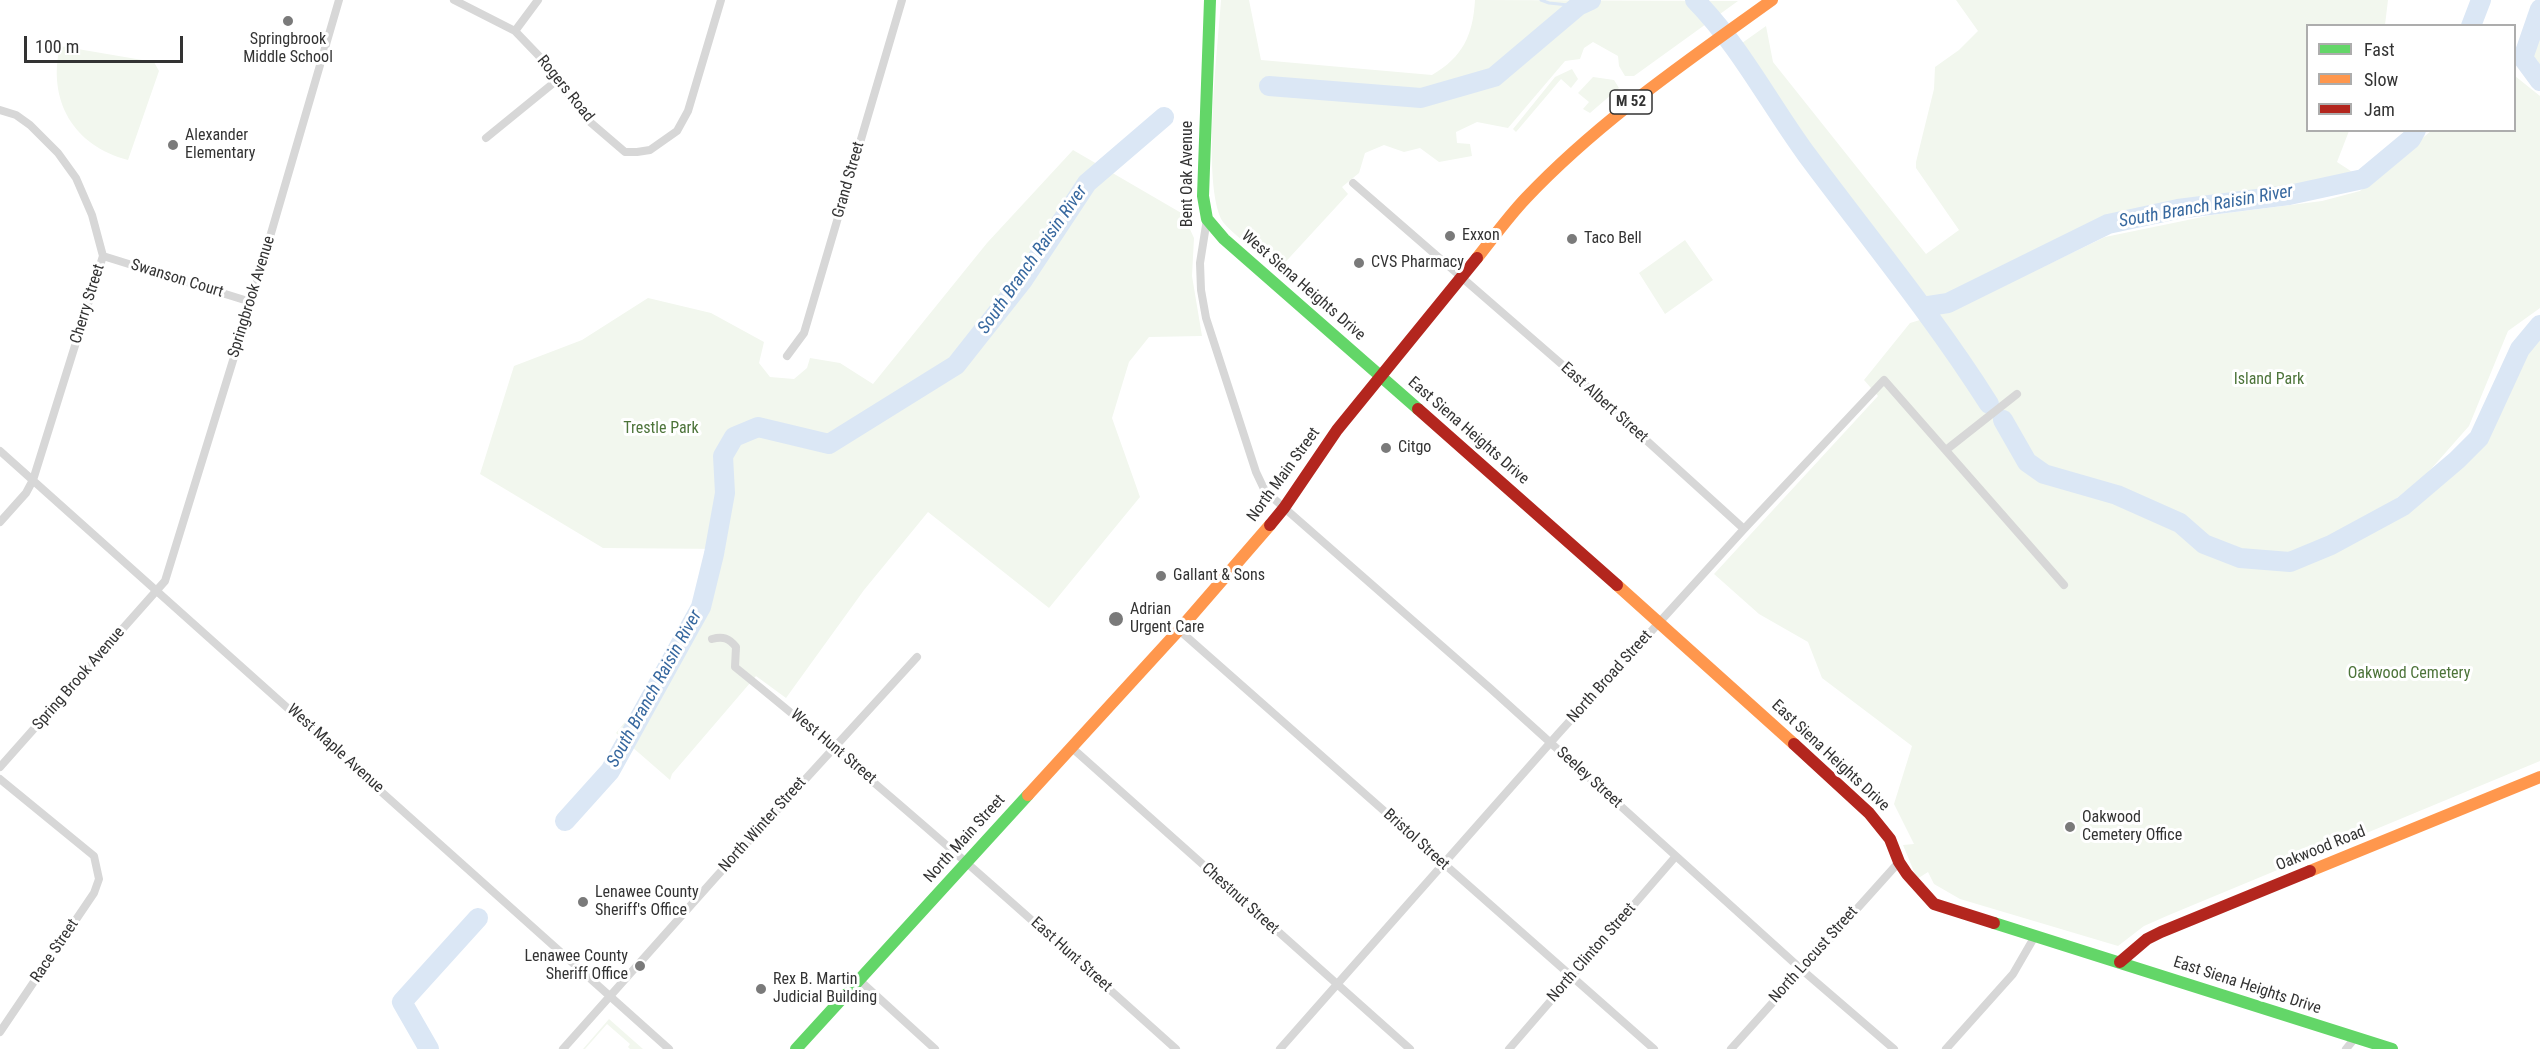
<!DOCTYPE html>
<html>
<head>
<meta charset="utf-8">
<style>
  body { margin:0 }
  #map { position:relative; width:2540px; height:1049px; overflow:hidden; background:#fff; font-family:"Roboto Condensed",sans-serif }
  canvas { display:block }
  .legend { position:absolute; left:2306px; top:24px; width:210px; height:108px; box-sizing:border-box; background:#fff; border:2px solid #adadad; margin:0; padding:8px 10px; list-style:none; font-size:18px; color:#333 }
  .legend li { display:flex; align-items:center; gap:12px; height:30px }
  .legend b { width:30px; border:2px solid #adadad }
  .scale { position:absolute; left:24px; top:36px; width:159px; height:27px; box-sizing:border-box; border:3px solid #333; border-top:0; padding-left:8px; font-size:18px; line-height:21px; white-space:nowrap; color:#333; -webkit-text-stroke:4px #fff; paint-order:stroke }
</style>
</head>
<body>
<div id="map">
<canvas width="2540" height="1049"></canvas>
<ul class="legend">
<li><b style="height:8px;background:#63d668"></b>Fast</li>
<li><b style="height:8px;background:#ff974d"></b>Slow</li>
<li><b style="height:8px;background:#b3261e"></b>Jam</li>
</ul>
<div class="scale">100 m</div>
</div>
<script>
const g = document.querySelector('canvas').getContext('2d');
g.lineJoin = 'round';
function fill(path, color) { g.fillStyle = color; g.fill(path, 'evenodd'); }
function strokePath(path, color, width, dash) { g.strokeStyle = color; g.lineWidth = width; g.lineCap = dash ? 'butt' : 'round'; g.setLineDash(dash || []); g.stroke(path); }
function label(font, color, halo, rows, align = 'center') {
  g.font = font + ' "Roboto Condensed",sans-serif'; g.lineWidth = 6; g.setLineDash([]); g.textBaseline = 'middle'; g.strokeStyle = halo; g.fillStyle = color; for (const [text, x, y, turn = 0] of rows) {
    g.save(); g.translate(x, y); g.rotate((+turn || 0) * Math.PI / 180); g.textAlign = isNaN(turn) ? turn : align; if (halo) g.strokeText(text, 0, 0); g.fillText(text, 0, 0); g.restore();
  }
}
const green = new Path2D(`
  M1221,0h28l12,60 171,15c31,-18 41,-40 43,-75l263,1 -104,75h-9l-6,-10 -1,-10 -25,-14 -9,6 -4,11 -15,2 -57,67 -31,-6 -21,10 1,11 13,1 2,12 -33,6 -19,-14 -16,4 -20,-7 -19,8 -6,20 -17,14 6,7 -69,75c-12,-9 -49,-37 -56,-47 -22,-35 -5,-176 -2,-222z
  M1956,0h432l-3,25 -77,1v104l41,1 -12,31 26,17 -74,16 -111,14 -70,15 -160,79 -26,4 -117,-155 -70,-104 31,-22 7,36 153,192 33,-24 -43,-62v-6l18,-73 1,-22 24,-17 19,-19z
  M2540,9v72l-17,-23z
  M60,46l94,16 5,9 -31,89c-54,-14 -81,-59 -68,-114z
  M1572,69l6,10 -7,9 -10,-9 -45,53 -3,-3 42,-52z
  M2515,76l25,20v212l-32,23 -39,95 -45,51 -54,42 -45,26 -36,14 -26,-1 -67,-22 8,8 36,14 50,4 41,-17 72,-39 54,-46 22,-22 41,-89 20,-24v436l-371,154 -25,11 -26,20 -158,-47 -26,-15 -6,-12 -11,7 -14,-34 11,-1 -20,-40 18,-58 -90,-68 -14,-36 -49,-28 -45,-40 164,-178 -14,-16 46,-57 43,-13 152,-73 107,-22 110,-14 38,-10 71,-60 83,-1z
  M1593,77l21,3 5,8 -29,25 -7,-4 6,-7 -11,-9z
  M1073,150l110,64 11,24 -2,38 10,60 -53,1 -20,25 -17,56 28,79 -91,111 -121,-96 -64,78 -78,108 -30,-22 -84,98 -2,6 -54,-47 83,-102 26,-82 -122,-1 -123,-74 34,-108 68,-26 66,-42 63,15 53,29 -5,21 11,14 24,2 13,-11 3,-10 30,5 33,21 114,-141z
  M1685,240l28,40 -48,34 -26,-41z
  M609,1019l34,30h-13l-2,-2 2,-3 -23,-20 -22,25h-2z`);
const stream = new Path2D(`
  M1541,0l8,3 29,3`);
const river = new Path2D(`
  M1695,0c45,46 74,103 112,155 61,82 127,162 182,249
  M2540,9l-17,49 17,23
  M2471,26l10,-26
  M1269,86l152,12 73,-21 84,-71 13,-6
  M1922,307l26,-4 160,-79 70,-15 111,-14 74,-16 48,-40 5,-9
  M2003,420l24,42 17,12 73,21 63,28 24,21 36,14 50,4 41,-17 72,-39 54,-46 22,-22 41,-89 20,-24
  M565,821l45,-50 91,-164 13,-53 11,-61 -2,-37 11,-19 24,-10 71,17 127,-79 67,-85 64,-97 77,-66
  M429,1049l-27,-47 76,-84`);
const street = new Path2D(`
  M454,0l61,31 24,25 51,66 35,30h12l13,-2 27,-19 11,-20 33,-111
  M515,31l23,-31
  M0,110l16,5 14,10 28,28 18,25 16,37 11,41 -70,224 -7,13 -26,29
  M486,138l70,-57
  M1353,183l228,198 163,148
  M1207,219l-7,44 1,27 5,28 50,154 9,19 226,198 310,280 93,80
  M103,256l148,46
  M787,356l17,-23 98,-333
  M1946,450l71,-56
  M0,451l669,598
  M1179,630l475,419
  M712,639c11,-3 17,-1 24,8l-1,20c151,122 296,252 441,382
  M1071,747l339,302
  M0,767l165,-186 86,-279 88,-302
  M0,779l94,77 5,23 -5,14 -94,139
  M858,979l77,70
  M563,1049l153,-172 201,-220
  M1280,1049l278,-315 186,-205 140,-149 180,205
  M1509,1049l167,-193
  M1731,1049l168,-187
  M1946,1049l67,-75 22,-38
  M2346,1049l9,-11`);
const fast = new Path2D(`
  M1210,0l-7,196 4,23 17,20 194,170
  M1994,923l398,126
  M796,1049l232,-254`);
const slow = new Path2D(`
  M1477,258c16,-20 31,-41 49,-60 73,-77 160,-136 246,-198
  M1617,585l177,159
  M1028,795l151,-165 91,-105
  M2310,871l230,-94`);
const jam = new Path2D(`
  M1418,409l199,176
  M1270,525l14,-17 53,-78 140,-172
  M1794,744l75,69 21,26 9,23 8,12 27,30 60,19
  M2120,962l27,-23 14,-7 149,-61`);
const markers = [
  [288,21,6,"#7a7a7a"],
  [173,145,6,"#7a7a7a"],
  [1450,236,6,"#7a7a7a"],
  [1572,239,6,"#7a7a7a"],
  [1359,263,6,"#7a7a7a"],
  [1386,448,6,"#7a7a7a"],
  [1161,576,6,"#7a7a7a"],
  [1116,619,8,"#7a7a7a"],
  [2070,827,6,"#7a7a7a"],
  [583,902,6,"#7a7a7a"],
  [640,966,6,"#7a7a7a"],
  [761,989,6,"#7a7a7a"]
];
const shields = [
  [1631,102,42]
];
const shieldNames = [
  ["M 52",1631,102]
];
const poiNames = [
  ["Springbrook",288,40,"center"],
  ["Middle School",288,58,"center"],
  ["Alexander",185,136],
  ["Elementary",185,154],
  ["Exxon",1462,236],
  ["Taco Bell",1584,239],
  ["CVS Pharmacy",1371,263],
  ["Citgo",1398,448],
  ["Gallant & Sons",1173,576],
  ["Adrian",1130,610],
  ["Urgent Care",1130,628],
  ["Oakwood",2082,818],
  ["Cemetery Office",2082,836],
  ["Lenawee County",595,893],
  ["Sheriff's Office",595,911],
  ["Lenawee County",628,957,"right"],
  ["Sheriff Office",628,975,"right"],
  ["Rex B. Martin",773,980],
  ["Judicial Building",773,998]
];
const streetNames = [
  ["Rogers Road",565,89,51],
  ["Bent Oak Avenue",1188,174,-90],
  ["Grand Street",849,180,-74],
  ["Swanson Court",177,279,17],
  ["West Siena Heights Drive",1303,286,41],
  ["Springbrook Avenue",252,297,-73],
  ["Cherry Street",88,304,-73],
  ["East Albert Street",1604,403,42],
  ["East Siena Heights Drive",1468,431,41],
  ["North Main Street",1284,475,-54],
  ["North Broad Street",1610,677,-48],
  ["Spring Brook Avenue",79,679,-49],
  ["West Hunt Street",833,747,40],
  ["West Maple Avenue",335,749,42],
  ["East Siena Heights Drive",1830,756,43],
  ["Seeley Street",1589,778,42],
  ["North Winter Street",763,825,-48],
  ["North Main Street",965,839,-48],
  ["Bristol Street",1416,840,42],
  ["Oakwood Road",2321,849,-22],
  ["Chestnut Street",1240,899,42],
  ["Race Street",55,951,-56],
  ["North Clinton Street",1592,953,-49],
  ["East Hunt Street",1071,955,42],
  ["North Locust Street",1814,955,-48],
  ["East Siena Heights Drive",2247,986,18]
];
const parkNames = [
  ["Island Park",2269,380],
  ["Trestle Park",661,429],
  ["Oakwood Cemetery",2409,674]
];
const waterNames = [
  ["South Branch Raisin River",2206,207,-10],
  ["South Branch Raisin River",1033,260,-55],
  ["South Branch Raisin River",655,689,-61]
];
fill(green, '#f2f7ee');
strokePath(stream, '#dbe7f5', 3);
strokePath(river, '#dbe7f5', 20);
strokePath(street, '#d7d7d7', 8);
strokePath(fast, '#63d668', 12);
strokePath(slow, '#ff974d', 12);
strokePath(jam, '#b3261e', 12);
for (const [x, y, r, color] of markers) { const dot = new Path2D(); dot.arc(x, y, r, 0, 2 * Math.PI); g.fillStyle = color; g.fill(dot); strokePath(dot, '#fff', 2); }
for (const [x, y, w] of shields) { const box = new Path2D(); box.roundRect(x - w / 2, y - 12, w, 24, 4.5); g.fillStyle = '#fff'; g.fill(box); strokePath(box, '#333', 1.5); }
label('bold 15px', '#333', null, shieldNames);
label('16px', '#333', '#fff', poiNames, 'left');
label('16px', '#333', '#fff', streetNames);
label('16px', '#4d743a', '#fff', parkNames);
label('italic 18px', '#37689f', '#fff', waterNames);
</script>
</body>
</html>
